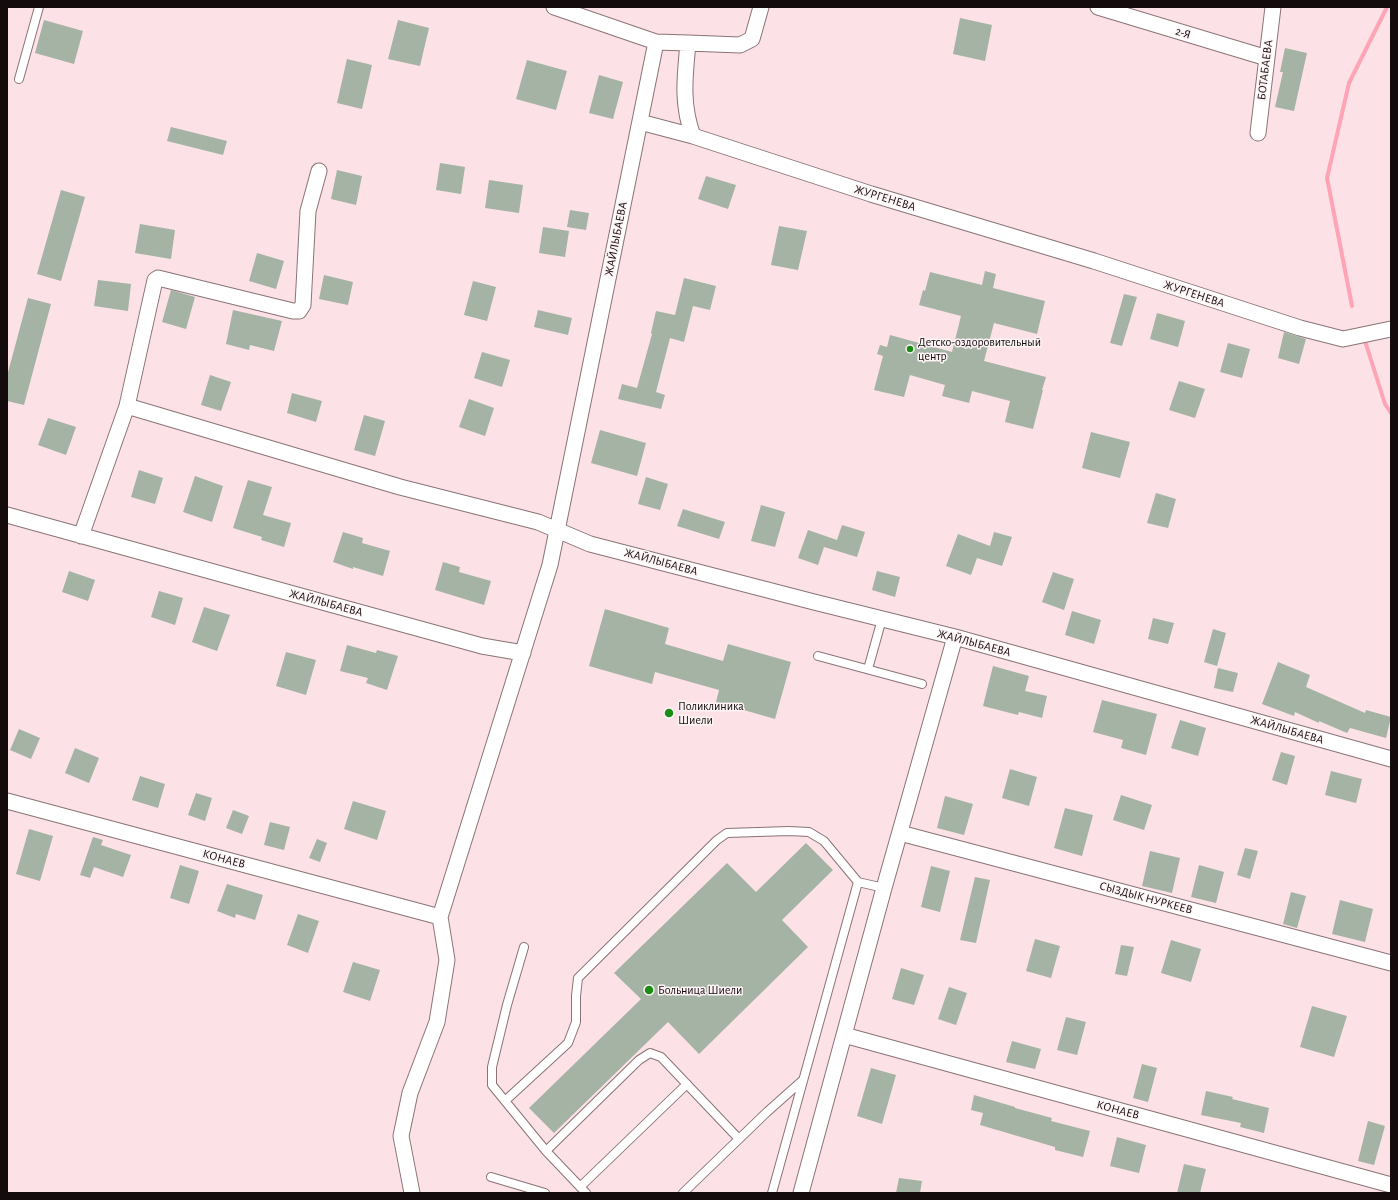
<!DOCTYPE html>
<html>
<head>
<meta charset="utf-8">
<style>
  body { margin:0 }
  #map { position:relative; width:1398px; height:1200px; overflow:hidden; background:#fce2e6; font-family:"Alegreya Sans",sans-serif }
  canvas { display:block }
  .frame { position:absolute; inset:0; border:8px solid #130b0c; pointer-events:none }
</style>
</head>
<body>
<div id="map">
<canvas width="1398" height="1200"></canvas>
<div class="frame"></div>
</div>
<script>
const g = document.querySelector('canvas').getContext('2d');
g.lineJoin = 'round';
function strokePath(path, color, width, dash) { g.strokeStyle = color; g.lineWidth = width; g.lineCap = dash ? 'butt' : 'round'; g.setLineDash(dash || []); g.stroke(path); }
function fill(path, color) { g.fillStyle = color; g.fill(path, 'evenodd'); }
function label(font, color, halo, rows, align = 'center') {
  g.font = font + ' "Alegreya Sans",sans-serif'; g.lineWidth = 3; g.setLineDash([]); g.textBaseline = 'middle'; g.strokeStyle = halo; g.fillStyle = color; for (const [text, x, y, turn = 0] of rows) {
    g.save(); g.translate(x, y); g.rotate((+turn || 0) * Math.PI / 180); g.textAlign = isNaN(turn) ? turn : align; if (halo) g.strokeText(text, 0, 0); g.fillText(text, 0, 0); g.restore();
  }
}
const stream = new Path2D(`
  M1352,306l-25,-128 22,-95 38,-76
  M1365,341l20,63 6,9`);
const building = new Path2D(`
  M960,18l32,7 -7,36 -32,-7z
  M44,20l39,11 -9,33 -39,-11z
  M398,20l31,8 -9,38 -32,-7z
  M1285,48l22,5 -13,58 -19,-4 8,-35h-3z
  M347,59l25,6 -10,44 -25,-6z
  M527,60l40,11 -11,39 -40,-11z
  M599,75l24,7 -10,37 -24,-6z
  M171,127l56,14 -4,14 -56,-14z
  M440,163l25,4 -4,27 -25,-4z
  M337,170l25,6 -6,29 -25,-6z
  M706,176l30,9 -8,24 -30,-10z
  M489,180l34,5 -4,28 -34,-5z
  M61,190l24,7 -24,84 -24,-7z
  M570,210l19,3 -3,17 -19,-3z
  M140,224l35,6 -4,29 -36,-6z
  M779,226l28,5 -9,39 -27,-5z
  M543,227l26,4 -4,26 -26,-4z
  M257,253l27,8 -8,28 -27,-8z
  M985,271l11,3 -3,14 52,13 -8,33 -43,-11 -10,38 62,16 -4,13h1l-10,39 -28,-7 5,-21 -38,-10 -3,12 -27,-7 3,-11 -35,-10 -6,22 -30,-7 9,-34 -6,-2 3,-9 7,2 3,-12 62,17 9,-36 -42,-11 4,-15 2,1 5,-19 52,13z
  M324,275l29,7 -5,23 -29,-6z
  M684,278l32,8 -6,24 -17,-4 -9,36 -14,-4 -14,54 9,3 -4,14 -43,-10 4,-15 15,4 15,-54 -1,-1 5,-22 19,4z
  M98,280l33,4 -3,27 -34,-5z
  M473,281l23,6 -9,34 -23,-6z
  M171,290l24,7 -9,32 -24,-7z
  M1124,294l13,3 -15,49 -12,-3z
  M28,298l23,6 -27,101 -17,-4v-25z
  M233,310l49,11 -8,30 -24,-6 -1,5 -23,-6z
  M538,310l34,8 -4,17 -34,-8z
  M1157,313l28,8 -7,26 -28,-8z
  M1284,332l22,7 -7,25 -21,-6z
  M1228,343l22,6 -8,29 -22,-6z
  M482,352l28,8 -8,27 -28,-9z
  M210,375l21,7 -10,29 -20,-6z
  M1179,381l26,8 -10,29 -26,-8z
  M292,393l30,8 -6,21 -29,-9z
  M469,399l25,9 -9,28 -26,-9z
  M364,415l21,6 -10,35 -21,-6z
  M48,418l28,9 -10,28 -28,-10z
  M600,430l46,13 -9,33 -46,-13z
  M1091,432l39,10 -10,36 -38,-10z
  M139,470l24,8 -8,26 -24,-7z
  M195,476l28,10 -11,36 -29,-10z
  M646,477l22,7 -8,26 -22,-6z
  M248,480l24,7 -9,28 28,8 -7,24 -23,-7 1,-3 -29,-9z
  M1156,493l20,6 -8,29 -21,-5z
  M761,505l24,7 -10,35 -24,-6z
  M683,509l42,13 -6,17 -42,-13z
  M842,525l23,7 -8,25 -33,-10 -6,18 -20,-7 10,-28 29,10z
  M343,532l20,6 -1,5 28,8 -7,25 -30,-9v2l-20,-7z
  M994,532l18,5 -10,29 -25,-8 -6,17 -25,-9 12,-32 32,12z
  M443,562l17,5 -1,5 32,9 -7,24 -49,-15z
  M69,571l26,9 -7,21 -26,-9z
  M877,571l23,6 -5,20 -23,-7z
  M1053,572l21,7 -10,31 -22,-8z
  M159,591l24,7 -8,27 -24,-8z
  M204,607l26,8 -13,36 -25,-9z
  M605,609l64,19 -4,16 58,17 5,-17 63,18 -16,57 -59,-17 3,-12 -64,-18 -3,12 -63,-18z
  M1072,611l29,9 -7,24 -29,-9z
  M1153,618l21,5 -6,21 -20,-5z
  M1213,629l13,4 -9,33 -13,-4z
  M347,645l29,8 1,-3 21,6 -11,34 -21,-7 2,-5 -28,-7z
  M286,652l30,8 -10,35 -30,-9z
  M1278,662l32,13 -4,12 59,26 1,-3 25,7 -5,21 -36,-10 -3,5 -28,-12v2l-24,-11 -1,4 -32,-12z
  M993,666l36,10 -4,15 22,5 -5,22 -23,-6 -1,3 -35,-9z
  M1218,668l20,5 -5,19 -19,-4z
  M1102,700l55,14 -11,41 -25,-7 2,-8 -30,-8z
  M1180,720l26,8 -8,28 -27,-8z
  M19,729l21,9 -9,21 -21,-9z
  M75,748l24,10 -10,25 -24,-10z
  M1281,752l14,4 -8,29 -15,-5z
  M1010,769l27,8 -8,29 -27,-8z
  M1331,771l31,8 -6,24 -31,-8z
  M140,776l25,8 -7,24 -26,-8z
  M196,793l16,5 -7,23 -17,-6z
  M1121,795l31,10 -8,25 -31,-10z
  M945,796l28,8 -9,31 -27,-7z
  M353,801l33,10 -9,29 -33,-11z
  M1065,808l28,7 -11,41 -28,-8z
  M233,810l16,6 -7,18 -16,-6z
  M270,822l20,5 -6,23 -20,-5z
  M29,829l24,7 -13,45 -24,-7z
  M93,837l10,3 -2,5 30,10 -8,22 -29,-10 -4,11 -10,-3z
  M317,839l10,4 -7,19 -11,-4z
  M806,843l27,27 -51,50 26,27 -109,107 -31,-32 -114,111 -25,-25 112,-109 -27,-26 113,-110 29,29z
  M1245,848l13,3 -8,28 -13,-4z
  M1150,851l30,7 -8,35 -30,-7z
  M180,865l19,6 -10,33 -19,-6z
  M1199,865l25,7 -8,31 -25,-6z
  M931,866l19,5 -10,41 -19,-5z
  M975,877l15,3 -14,63 -16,-3z
  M227,884l36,11 -8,25 -19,-6 -1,4 -18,-7z
  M1291,892l15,4 -9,32 -14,-4z
  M1340,900l33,9 -8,33 -33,-8z
  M298,914l21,7 -11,32 -21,-8z
  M1035,939l25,7 -9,32 -25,-7z
  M1171,940l30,9 -10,33 -30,-9z
  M1121,945l13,2 -7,29 -12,-2z
  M353,962l27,8 -10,31 -27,-9z
  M901,968l23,7 -10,30 -22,-6z
  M949,987l18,6 -11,32 -18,-6z
  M1312,1006l35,10 -13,41 -34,-10z
  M1066,1017l20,5 -9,33 -20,-5z
  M1012,1041l29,8 -6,20 -29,-7z
  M1142,1064l15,4 -9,34 -15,-4z
  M871,1068l25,7 -14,49 -25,-8z
  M1206,1091l27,6 -1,2 37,9 -5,25 -24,-6 1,-4 -40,-8z
  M974,1095l41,12v1l37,10 -1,3 39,10 -7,26 -28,-7v-3l-75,-22 3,-12 -12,-3z
  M1368,1121l17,5 -11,39 -16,-4z
  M1117,1137l29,8 -7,28 -29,-7z
  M1184,1164l22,5 -6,24h-23z
  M899,1178l23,3 -2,12h-24z`);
const service = new Path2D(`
  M19,79l20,-72
  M818,656l104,28
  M868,669l14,-50
  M524,947l-17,58 -15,62v18l54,66 40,42
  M506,1100l62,-57 8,-21v-26l2,-18 139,-138 10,-7 62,-2 20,1 15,9 34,41 26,6
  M546,1151l93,-91 11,-7 11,4 78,82
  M491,1177l54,16
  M580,1187l107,-103
  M683,1193l84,-81 36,-32
  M772,1193l86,-311`);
const minor = new Path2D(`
  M554,7l102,35 32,1c-3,33 -7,60 5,93l178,58 223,67 206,67 43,11 48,-10
  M1098,7l169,51
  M688,43l52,2 12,-6 9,-32
  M640,122l53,14
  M1258,133l15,-126
  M127,406l273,81 138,35 52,22 224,58 141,35 436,122
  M7,515l475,131 41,7
  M81,536l46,-130 28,-126 3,-2 135,33h6l4,-6 5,-94 11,-40
  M7,801l433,116
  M900,833l491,130
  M844,1035l547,150
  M412,1193l-11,-57 9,-43 27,-71 10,-62 -7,-43 110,-352 106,-523
  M801,1193l83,-305 71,-251`);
const markers = [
  [910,349,4,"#198d14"],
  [669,713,5,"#198d14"],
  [649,990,5,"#198d14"]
];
const streetNames = [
  ["2-Я",1183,33,17],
  ["БОТАБАЕВА",1265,70,-83],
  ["ЖУРГЕНЕВА",885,198,17],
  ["ЖАЙЛЫБАЕВА",616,239,-79],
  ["ЖУРГЕНЕВА",1194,294,18],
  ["ЖАЙЛЫБАЕВА",661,562,15],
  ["ЖАЙЛЫБАЕВА",326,603,15],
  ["ЖАЙЛЫБАЕВА",974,643,15],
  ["ЖАЙЛЫБАЕВА",1287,730,16],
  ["КОНАЕВ",224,859,15],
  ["СЫЗДЫК НУРКЕЕВ",1146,898,15],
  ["КОНАЕВ",1118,1110,15]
];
const poiNames = [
  ["Детско-оздоровительный",918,342],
  ["центр",918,356],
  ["Поликлиника",678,706],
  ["Шиели",678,720],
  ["Больница Шиели",658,990]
];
strokePath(stream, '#fea4b4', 4);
fill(building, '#a4b3a3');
strokePath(service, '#8a7376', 10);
strokePath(minor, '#8a7376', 17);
strokePath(service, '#fff', 8);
strokePath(minor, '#fff', 15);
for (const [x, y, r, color] of markers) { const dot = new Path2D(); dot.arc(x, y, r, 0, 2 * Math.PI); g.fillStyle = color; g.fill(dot); strokePath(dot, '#fef4f5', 1.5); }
label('12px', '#130b0c', '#fef4f5', streetNames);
label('12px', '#130b0c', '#fef4f5', poiNames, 'left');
</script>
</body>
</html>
